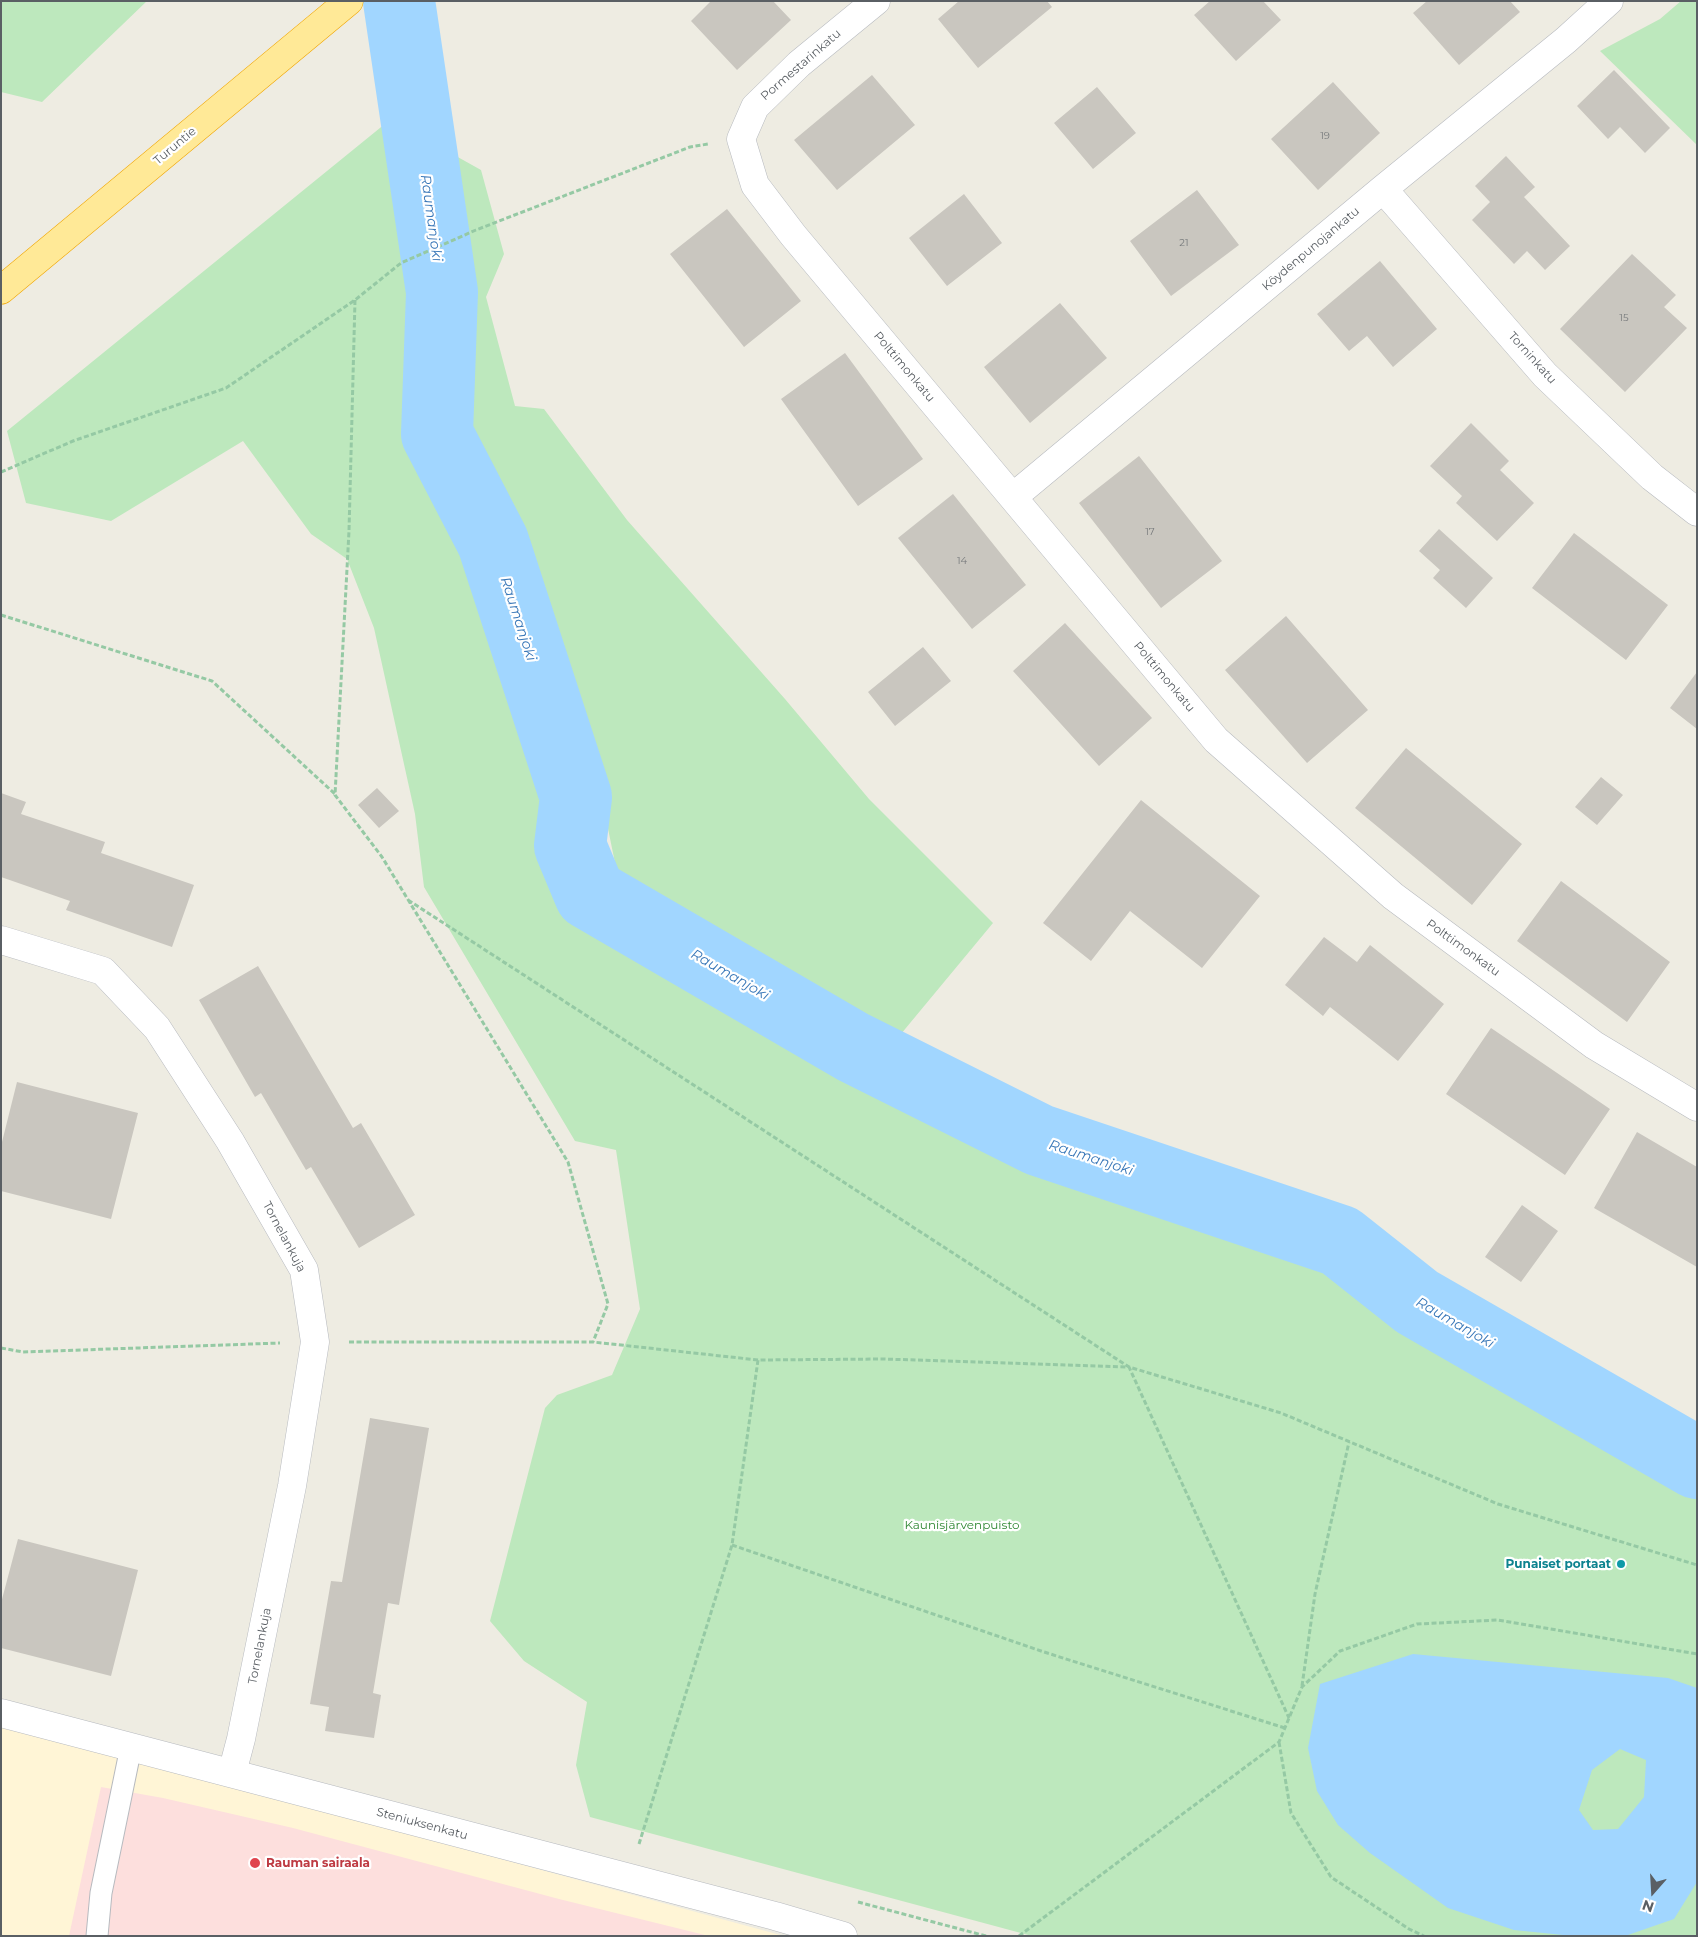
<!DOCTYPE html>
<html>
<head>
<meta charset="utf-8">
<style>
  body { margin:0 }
  #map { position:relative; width:1698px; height:1937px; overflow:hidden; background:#eeece2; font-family:Montserrat,sans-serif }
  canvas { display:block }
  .frame { position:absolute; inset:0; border:2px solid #5a5f64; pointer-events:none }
  .north { position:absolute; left:1628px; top:1867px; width:50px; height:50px; -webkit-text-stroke:4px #fff; paint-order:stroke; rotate:199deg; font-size:14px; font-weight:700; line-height:20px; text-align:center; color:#5a5f64 }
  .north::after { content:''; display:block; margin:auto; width:18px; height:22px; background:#5a5f64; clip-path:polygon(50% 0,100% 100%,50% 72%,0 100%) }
</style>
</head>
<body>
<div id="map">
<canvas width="1698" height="1937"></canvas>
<div class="frame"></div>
<div class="north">N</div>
</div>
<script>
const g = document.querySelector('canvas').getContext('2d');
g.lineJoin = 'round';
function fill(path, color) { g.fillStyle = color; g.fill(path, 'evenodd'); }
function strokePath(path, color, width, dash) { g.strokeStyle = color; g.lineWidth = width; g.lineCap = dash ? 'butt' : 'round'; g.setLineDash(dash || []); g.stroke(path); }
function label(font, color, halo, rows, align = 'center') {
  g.font = font + ' Montserrat,sans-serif'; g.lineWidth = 4.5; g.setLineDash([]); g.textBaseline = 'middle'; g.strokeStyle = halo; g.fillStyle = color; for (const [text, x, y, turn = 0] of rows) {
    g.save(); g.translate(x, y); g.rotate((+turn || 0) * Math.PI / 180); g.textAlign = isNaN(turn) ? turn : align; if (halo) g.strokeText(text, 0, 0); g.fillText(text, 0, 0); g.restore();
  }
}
const commercial = new Path2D(`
  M1,1723l783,213h-783z`);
const medical = new Path2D(`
  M101,1787l62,11 130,30 266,71 150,37h-640z`);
const green = new Path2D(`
  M1,1h146l-105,101 -41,-10z
  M1681,1h16v144l-97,-94 60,-32z
  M391,119l13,85 28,143 -13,96 65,109 32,161 41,59 -17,74 17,44 96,66 316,168 243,89 101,33 109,76 205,116 70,44v454h-665l-442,-119 -14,-52 11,-63 -63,-41 -34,-40 55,-213 12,-13 55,-20 28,-66 -24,-159 -41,-9 -151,-254 -9,-73 -41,-186 -27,-69 -36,-25 -68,-93 -132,80 -85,-18 -19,-72z
  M447,151l34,19 23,84 -18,43 29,109 29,3 83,111 158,179 84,100 124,124 -102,123 -139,-71 -131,-83 -23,-112 -64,-194 -74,-163 1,-140z`);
const water = new Path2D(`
  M1413,1654l255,24 29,10v194l-23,37 -49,17h-52l-59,-6 -66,-22 -78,-55 -32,-28 -21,-34 -9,-43 12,-64zM1620,1749l26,11 -2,37 -26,32 -25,1 -14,-20 13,-40z`);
const river = new Path2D(`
  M399,1l43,291 -5,142 56,108 83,255 -6,49 20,48 263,153 186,93 301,101 77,61 280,161`);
const building = new Path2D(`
  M711,1h62l18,19 -54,50 -46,-49z
  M959,1h88l5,6 -74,61 -40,-49z
  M1210,1h53l18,19 -45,41 -42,-46z
  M1427,1h83l10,11 -61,53 -46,-52z
  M1614,70l56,58 -25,25 -25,-26 -12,12 -31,-33z
  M872,75l43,50 -78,65 -43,-50z
  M1333,82l47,51 -62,57 -47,-51z
  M1097,87l39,46 -43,36 -39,-46z
  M1506,156l29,31 -11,10 46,49 -25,24 -18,-19 -13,13 -42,-44 18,-18 -15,-16z
  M1197,190l42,55 -68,51 -41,-55z
  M964,194l38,49 -55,43 -38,-48z
  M727,209l74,92 -57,46 -74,-93z
  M1632,254l44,41 -12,12 23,21 -62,64 -65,-63z
  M1380,261l57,68 -44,38 -26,-31 -18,15 -32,-37z
  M1060,303l47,55 -77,65 -46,-56z
  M845,353l78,106 -65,47 -77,-107z
  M1471,423l38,38 -9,9 34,33 -37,38 -41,-38 6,-7 -32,-30z
  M1139,456l83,105 -61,47 -82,-105z
  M953,494l73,91 -54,44 -74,-91z
  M1439,529l54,49 -27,30 -33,-30 7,-8 -21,-19z
  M1574,533l94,72 -42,55 -94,-72z
  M1286,616l82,94 -61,53 -82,-93z
  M1065,623l87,95 -53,48 -86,-95z
  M923,647l28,34 -56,45 -27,-34z
  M1697,672v57l-27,-21z
  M1406,748l116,96 -50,61 -117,-97z
  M1601,777l22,18 -26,30 -22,-18z
  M377,788l22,23 -20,17 -21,-23z
  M1,793l25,9 -5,12 84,28 -4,11 93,32 -22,62 -106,-37 4,-9 -69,-24z
  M1141,800l119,96 -58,72 -72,-57 -39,50 -48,-38z
  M1561,881l109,81 -43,60 -110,-81z
  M1324,937l33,25 13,-17 74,59 -46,57 -68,-54 -7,9 -38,-31z
  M258,966l95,162 8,-5 54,92 -56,33 -48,-81 -5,3 -45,-77 -6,4 -56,-97z
  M1491,1028l119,81 -45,66 -119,-81z
  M17,1082l121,31 -27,106 -110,-28v-45z
  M1637,1132l60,35v100l-103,-59z
  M1522,1205l36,26 -37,51 -36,-25z
  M370,1418l59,10 -30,177 -11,-2 -15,90 8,2 -7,43 -49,-7 4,-24 -19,-3 21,-123 11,1z
  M18,1539l120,31 -27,106 -110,-28v-45z`);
const path = new Path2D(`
  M355,300l-6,231 -14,264 47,62 186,305 40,142 -15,38
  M1,472l72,-31 153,-53 129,-88 46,-37 75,-33 214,-83 18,-3
  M1,615l211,66 123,113
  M408,900l721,467 152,46 217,91 199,61
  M349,1342h244l165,18 126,-1 245,8 160,351
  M1,1348l22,4 257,-9
  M732,1545l312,107 241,76
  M1302,1686l13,-92 34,-152
  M1279,1742l12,71 40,64 78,52 15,7
  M639,1844l93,-299 26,-185
  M858,1902l128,34
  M1019,1936l260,-194 23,-55 38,-36 77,-27 81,-4 199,34`);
const service = new Path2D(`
  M97,1936l4,-43 30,-146`);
const minor = new Path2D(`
  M876,1l-77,63 -44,43 -14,32 14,46 38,50 423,505 177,156 201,149 103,62
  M1383,189l162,186 107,102 45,35
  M1013,497l370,-308 183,-149 43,-39
  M1,940l102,31 54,57 73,113 74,129 11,72 -23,144 -51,253 -9,34
  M1,1713l774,203 68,20`);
const trunk = new Path2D(`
  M1,290l348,-289`);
const markers = [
  [1621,1564,5,"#0f9aa8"],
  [255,1863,6,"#e0444e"]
];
const numberNames = [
  ["19",1325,136],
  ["21",1184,243],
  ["15",1624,318],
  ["17",1150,532],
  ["14",962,561]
];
const streetNames = [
  ["Pormestarinkatu",801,65,-41],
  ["Turuntie",175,146,-40],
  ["Köydenpunojankatu",1311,249,-40],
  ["Torninkatu",1532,358,48],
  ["Polttimonkatu",904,367,50],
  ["Polttimonkatu",1164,677,50],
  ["Polttimonkatu",1463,948,36],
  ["Tornelankuja",284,1237,62],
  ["Tornelankuja",260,1646,-79],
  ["Steniuksenkatu",422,1824,15]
];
const parkNames = [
  ["Kaunisjärvenpuisto",962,1525]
];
const cultureNames = [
  ["Punaiset portaat",1611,1564]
];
const healthNames = [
  ["Rauman sairaala",266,1863]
];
const waterNames = [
  ["Raumanjoki",431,218,82],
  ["Raumanjoki",518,619,72],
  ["Raumanjoki",730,975,30],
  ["Raumanjoki",1091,1158,18],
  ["Raumanjoki",1455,1323,30]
];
fill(commercial, '#fff5d6');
fill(medical, '#fddfdd');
fill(green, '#bde8bd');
fill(water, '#a1d6ff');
strokePath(river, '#a1d6ff', 72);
fill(building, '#c9c6bf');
strokePath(service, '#b7babf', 23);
strokePath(minor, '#b7babf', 29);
strokePath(trunk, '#f0a500', 29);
strokePath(path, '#95c9a4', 3, [5, 2.5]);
strokePath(service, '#fff', 21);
strokePath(minor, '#fff', 28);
strokePath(trunk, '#ffe997', 28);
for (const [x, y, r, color] of markers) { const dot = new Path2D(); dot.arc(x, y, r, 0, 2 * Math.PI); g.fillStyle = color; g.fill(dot); strokePath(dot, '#fff', 2); }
label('10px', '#76797b', null, numberNames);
label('12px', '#5a5f64', '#fff', streetNames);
label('12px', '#2f8733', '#fff', parkNames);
label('bold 12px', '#0d838f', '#fff', cultureNames, 'right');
label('bold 12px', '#be3a42', '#fff', healthNames, 'left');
label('italic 14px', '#3877b8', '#fff', waterNames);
</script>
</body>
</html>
